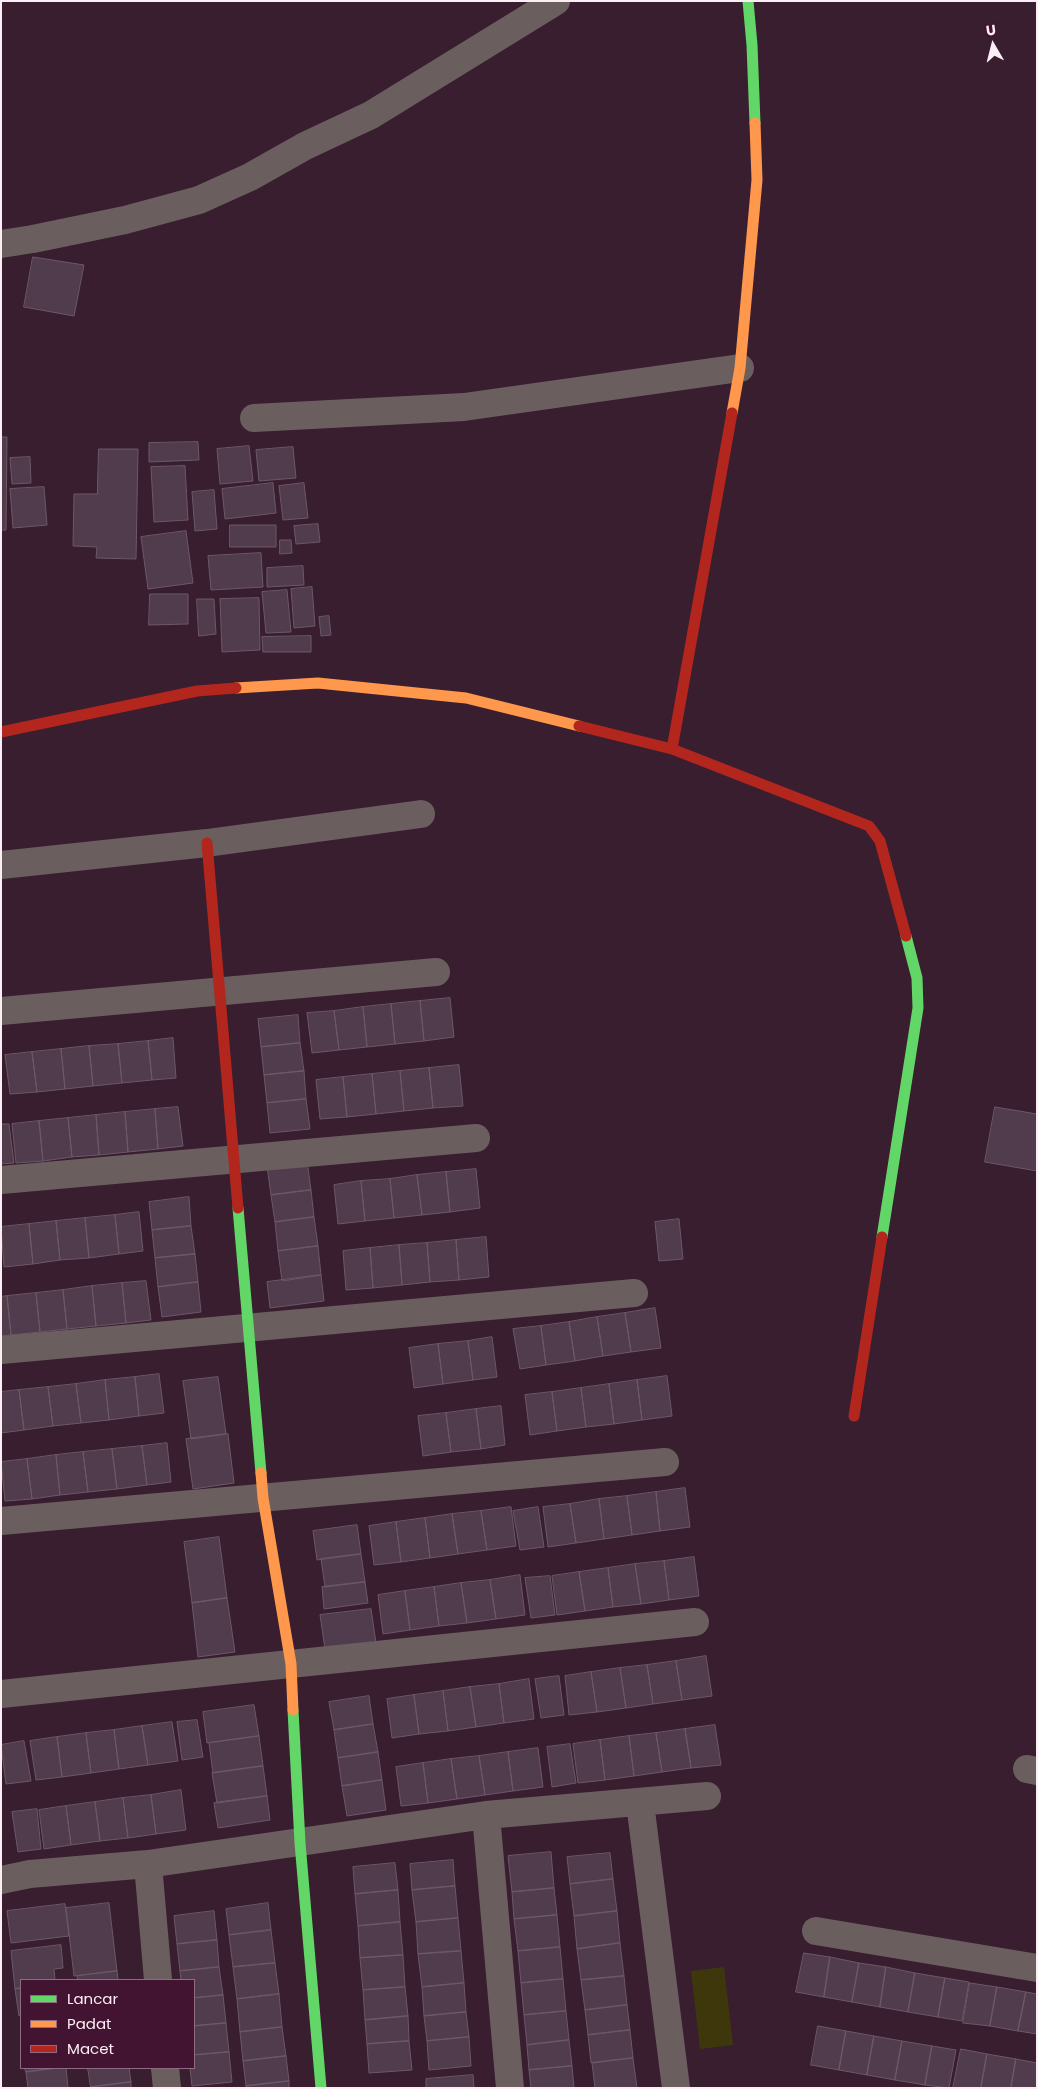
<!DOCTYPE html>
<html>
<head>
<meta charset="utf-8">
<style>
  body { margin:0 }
  #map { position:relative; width:1038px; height:2089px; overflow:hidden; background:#381e2f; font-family:Poppins,sans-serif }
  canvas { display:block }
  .frame { position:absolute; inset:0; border:2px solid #fceef5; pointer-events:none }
  .legend { position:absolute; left:20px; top:1979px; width:175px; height:90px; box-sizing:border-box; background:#431432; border:1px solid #8d6b80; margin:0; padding:6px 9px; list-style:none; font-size:15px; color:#fceef5 }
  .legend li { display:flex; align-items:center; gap:10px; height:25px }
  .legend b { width:25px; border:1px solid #8d6b80 }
  .north { position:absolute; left:968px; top:20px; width:50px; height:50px; -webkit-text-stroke:4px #431432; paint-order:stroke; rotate:352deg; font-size:14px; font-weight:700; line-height:20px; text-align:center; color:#fceef5 }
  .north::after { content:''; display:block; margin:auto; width:18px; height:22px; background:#fceef5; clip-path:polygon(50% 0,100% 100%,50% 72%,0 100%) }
</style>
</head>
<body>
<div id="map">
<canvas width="1038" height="2089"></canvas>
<div class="frame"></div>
<ul class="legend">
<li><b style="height:6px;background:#63d668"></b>Lancar</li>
<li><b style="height:6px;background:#ff974d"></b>Padat</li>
<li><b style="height:6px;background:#b3261e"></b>Macet</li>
</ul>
<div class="north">U</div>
</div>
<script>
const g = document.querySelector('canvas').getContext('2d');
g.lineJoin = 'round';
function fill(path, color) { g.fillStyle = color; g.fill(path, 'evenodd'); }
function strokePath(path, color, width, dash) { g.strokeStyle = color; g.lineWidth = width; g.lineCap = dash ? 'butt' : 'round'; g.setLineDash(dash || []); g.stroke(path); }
const green = new Path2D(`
  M724,1967l9,78 -33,4 -9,-78z`);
const building = new Path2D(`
  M33,257l51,8 -10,51 -50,-9z
  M1,437h6l-1,93h-5z
  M198,442l1,18 -50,2v-19z
  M249,446l4,35 -33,3 -3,-35z
  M293,447l3,31 -37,3 -3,-31z
  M99,449h39l-2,110 -40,-1 1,-11 -24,-1 1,-52h23z
  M30,457l1,26 -19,1 -2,-26z
  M185,466l3,54 -34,2 -3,-55z
  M273,483l3,30 -51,6 -3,-30z
  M304,483l4,35 -25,2 -4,-34z
  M44,487l3,38 -34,3 -3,-39z
  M214,490l3,39 -22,2 -3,-39z
  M318,524l2,18 -24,2 -2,-18z
  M230,525h46v22h-46z
  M186,531l7,52 -45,6 -7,-52z
  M280,540h11l1,13 -12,1z
  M261,553l2,34 -52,3 -3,-34z
  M303,566l1,19 -37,2v-19z
  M312,587l3,39 -21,2 -3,-39z
  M287,590l4,42 -25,1 -4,-41z
  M150,594h38v30l-39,1z
  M259,598l1,52 -38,2 -2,-53z
  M197,599h17l2,35 -17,2z
  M329,616l2,19 -10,1 -2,-19z
  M311,636v16h-48l-1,-15z
  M450,998l4,39 -30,4 -4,-40z
  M420,1001l4,40 -29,3 -4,-40z
  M391,1004l4,40 -28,3 -4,-40z
  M363,1007l4,40 -28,3 -5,-39z
  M334,1011l5,39 -27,3 -5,-40z
  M298,1015l2,28 -39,4 -3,-28z
  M173,1038l3,40 -24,2 -4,-39z
  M148,1041l4,39 -30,3 -4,-39z
  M300,1043l4,28 -40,4 -3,-28z
  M118,1044l4,39 -29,3 -4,-40z
  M89,1046l4,40 -28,3 -4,-40z
  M61,1049l4,40 -28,3 -5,-40z
  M32,1052l5,40 -27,2 -5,-39z
  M459,1065l4,41 -30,2 -4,-40z
  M429,1068l4,40 -29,3 -4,-40z
  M304,1071l2,28 -39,4 -3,-28z
  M400,1071l4,40 -28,3 -4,-40z
  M372,1074l4,40 -29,3 -4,-40z
  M343,1077l4,40 -27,2 -4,-39z
  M306,1099l4,30 -40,4 -3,-30z
  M178,1107l5,39 -25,3 -3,-40z
  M995,1107l42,7v57l-52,-9z
  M155,1109l3,40 -30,3 -3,-40z
  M125,1112l3,40 -29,3 -3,-40z
  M96,1115l3,40 -27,2 -4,-39z
  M68,1118l4,39 -29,4 -4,-40z
  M39,1121l4,40 -27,2 -4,-39z
  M1,1124h8l5,39 -13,1z
  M307,1161l4,29 -40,5 -4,-29z
  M476,1169l4,39 -30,4 -4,-40z
  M446,1172l4,40 -28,3 -5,-40z
  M417,1175l5,40 -28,3 -4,-39z
  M390,1179l4,39 -29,3 -4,-40z
  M361,1181l4,40 -27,3 -4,-39z
  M311,1190l3,27 -39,5 -4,-27z
  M189,1197l2,29 -39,4 -3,-28z
  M139,1212l4,39 -24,3 -4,-39z
  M115,1215l4,39 -30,4 -4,-40z
  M314,1217l4,29 -40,5 -3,-29z
  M85,1218l4,40 -29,2 -4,-39z
  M679,1219l4,40 -24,2 -4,-39z
  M56,1221l4,39 -27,4 -4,-40z
  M29,1224l4,40 -29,3 -3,-40z
  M191,1226l4,28 -40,4 -3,-28z
  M486,1237l3,40 -30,3 -3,-40z
  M456,1240l3,40 -29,2 -3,-39z
  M427,1243l3,39 -28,3 -3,-40z
  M399,1245l3,40 -29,3 -3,-40z
  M318,1246l3,29 -39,6 -4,-30z
  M370,1248l3,40 -27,2 -3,-39z
  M195,1254l3,28 -40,5 -3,-29z
  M321,1275l3,26 -54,7 -3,-26z
  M146,1281l5,39 -25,3 -4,-40z
  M198,1282l3,30 -39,5 -4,-30z
  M122,1283l4,40 -30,3 -4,-40z
  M92,1286l4,40 -29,3 -4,-39z
  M63,1290l4,39 -27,3 -4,-39z
  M36,1293l4,39 -29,3 -4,-39z
  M7,1296l4,39 -10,1v-39z
  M655,1308l6,40 -30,4 -6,-39z
  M625,1313l6,39 -28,4 -6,-39z
  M597,1317l6,39 -28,5 -6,-39z
  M569,1322l6,39 -29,4 -5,-39z
  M541,1326l5,39 -26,4 -7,-40z
  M492,1337l5,40 -24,3 -5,-39z
  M468,1341l5,39 -30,4 -5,-40z
  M438,1344l5,40 -29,4 -5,-40z
  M159,1374l5,39 -25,3 -4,-39z
  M667,1376l5,40 -30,4 -5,-40z
  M135,1377l4,39 -30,4 -4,-40z
  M218,1377l8,57 -35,5 -8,-58z
  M105,1380l4,40 -28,3 -5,-39z
  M637,1380l5,40 -28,4 -5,-40z
  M76,1384l5,39 -28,3 -5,-39z
  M609,1384l5,40 -28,3 -5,-39z
  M48,1387l5,39 -29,4 -5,-40z
  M581,1388l5,39 -29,4 -5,-39z
  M19,1390l5,40 -23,3v-41z
  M552,1392l5,39 -27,4 -5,-40z
  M501,1406l4,39 -24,4 -5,-40z
  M476,1409l5,40 -30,3 -5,-39z
  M446,1413l5,39 -28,4 -5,-40z
  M228,1434l6,49 -41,6 -7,-50z
  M167,1443l4,39 -24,3 -5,-39z
  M142,1446l5,39 -30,4 -5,-40z
  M112,1449l5,40 -29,3 -5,-40z
  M83,1452l5,40 -28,3 -4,-40z
  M56,1455l4,40 -28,4 -5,-40z
  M27,1459l5,40 -27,2 -4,-39z
  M685,1488l5,39 -30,4 -4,-39z
  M656,1492l4,39 -28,4 -5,-39z
  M627,1496l5,39 -28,4 -5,-40z
  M599,1499l5,40 -28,4 -6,-39z
  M570,1504l6,39 -28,4 -5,-40z
  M511,1507l5,39 -29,4 -6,-39z
  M538,1507l6,40 -24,3 -7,-39z
  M481,1511l6,39 -29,4 -6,-40z
  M452,1514l6,40 -28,4 -5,-40z
  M425,1518l5,40 -29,4 -5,-40z
  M396,1522l5,40 -27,3 -5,-39z
  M357,1525l4,29 -44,6 -4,-29z
  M219,1537l8,61 -35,5 -8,-61z
  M361,1554l4,28 -40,5 -4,-28z
  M694,1557l5,39 -30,4 -5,-39z
  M664,1561l5,39 -28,4 -6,-40z
  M635,1564l6,40 -28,3 -5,-39z
  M608,1568l5,39 -28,4 -6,-39z
  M579,1572l6,39 -28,4 -5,-39z
  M520,1575l5,40 -29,4 -6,-39z
  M550,1576l5,39 -24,3 -6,-40z
  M490,1580l6,39 -29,4 -6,-40z
  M365,1582l3,21 -44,6 -2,-22z
  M461,1583l6,40 -28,3 -5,-39z
  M434,1587l5,39 -29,4 -5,-39z
  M405,1591l5,39 -27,4 -5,-39z
  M227,1598l8,54 -37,5 -6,-54z
  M371,1609l5,34 -51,6 -5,-34z
  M706,1656l6,40 -30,4 -6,-39z
  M676,1661l6,39 -29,4 -6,-39z
  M647,1665l6,39 -27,4 -6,-40z
  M620,1668l6,40 -29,4 -6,-40z
  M591,1672l6,40 -28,3 -4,-39z
  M559,1676l5,39 -23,3 -6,-39z
  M529,1679l5,40 -30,4 -5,-39z
  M499,1684l5,39 -28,4 -6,-40z
  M470,1687l6,40 -28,4 -5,-40z
  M443,1691l5,40 -29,3 -5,-39z
  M414,1695l5,39 -27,4 -5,-39z
  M369,1696l4,28 -39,6 -5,-28z
  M254,1705l5,31 -52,7 -4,-31z
  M197,1720l6,37 -21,3 -5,-38z
  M172,1722l6,39 -30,4 -6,-39z
  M373,1724l5,28 -40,6 -4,-28z
  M715,1725l6,40 -30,3 -6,-39z
  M142,1726l6,39 -29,4 -5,-39z
  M685,1729l6,39 -29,4 -6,-39z
  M114,1730l5,39 -28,4 -5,-40z
  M86,1733l5,40 -29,4 -5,-40z
  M656,1733l6,39 -28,4 -5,-40z
  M259,1736l4,30 -50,7 -4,-30z
  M629,1736l5,40 -29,4 -5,-40z
  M57,1737l5,40 -26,3 -6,-39z
  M600,1740l5,40 -27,3 -5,-39z
  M24,1741l7,40 -25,3 -5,-39z
  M570,1744l6,39 -24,4 -5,-40z
  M538,1748l5,39 -30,4 -5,-39z
  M378,1752l4,28 -40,6 -4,-28z
  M508,1752l5,39 -28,4 -6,-39z
  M479,1756l6,39 -28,4 -6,-40z
  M451,1759l6,40 -29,4 -5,-40z
  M423,1763l5,40 -27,3 -5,-39z
  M263,1766l4,30 -50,7 -5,-30z
  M382,1780l4,30 -39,6 -5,-30z
  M181,1790l5,40 -30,4 -5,-39z
  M151,1795l5,39 -28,4 -5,-40z
  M267,1796l3,24 -52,8 -4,-25z
  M123,1798l5,40 -28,3 -5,-39z
  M95,1802l5,39 -29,4 -5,-39z
  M66,1806l5,39 -27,4 -5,-39z
  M37,1809l4,40 -23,3 -6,-40z
  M551,1852l3,36 -42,4 -4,-36z
  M610,1853l3,26 -43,5 -3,-27z
  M453,1860l2,26 -43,4 -2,-26z
  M395,1863l3,27 -43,4 -2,-27z
  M613,1879l4,32 -43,5 -4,-32z
  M455,1886l3,32 -42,4 -4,-32z
  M554,1888l3,27 -43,4 -2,-27z
  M398,1890l2,32 -42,4 -3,-32z
  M109,1903l8,68 -43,5 -8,-68z
  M268,1903l3,27 -42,5 -3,-26z
  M65,1904l4,32 -58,7 -4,-32z
  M214,1911l3,29 -40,4 -3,-28z
  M617,1911l3,32 -43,6 -3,-33z
  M557,1915l3,32 -42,4 -4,-32z
  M458,1918l3,33 -43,3 -2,-32z
  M400,1922l3,33 -43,3 -2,-32z
  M271,1930l4,33 -42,4 -4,-32z
  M217,1940l2,27 -39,4 -3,-27z
  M620,1943l4,33 -43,4 -4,-31z
  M61,1945l2,23 -9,1 1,11h-34v8l-6,1 -4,-38z
  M560,1947l3,32 -42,4 -3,-32z
  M461,1951l3,32 -42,4 -4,-33z
  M804,1953l26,4 -6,40 -28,-5z
  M403,1955l2,32 -42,3 -3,-32z
  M830,1957l29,6 -7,39 -28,-5z
  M275,1963l4,31 -42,5 -4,-32z
  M859,1963l27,4 -6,40 -28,-5z
  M219,1967l4,28 -29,3v-18h-13l-1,-9z
  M886,1967l29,6 -7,39 -28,-5z
  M117,1971l1,9h-40l-1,-4z
  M915,1973l30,5 -7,39 -30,-5z
  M624,1976l3,29 -42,5 -4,-30z
  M945,1978l24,4 -7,39 -24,-4z
  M563,1979l3,32 -42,4 -3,-32z
  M464,1983l2,29 -42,4 -2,-29z
  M970,1983l27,4 -7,39 -27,-3z
  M405,1987l3,29 -43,4 -2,-30z
  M997,1987l29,5 -8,39 -28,-5z
  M21,1988v27l-2,1 -4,-27z
  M1026,1992l11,2v40l-19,-3z
  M279,1994l3,33 -42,5 -3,-33z
  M223,1995l3,28 -32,3v-28z
  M627,2005l3,25 -42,5 -3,-25z
  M566,2011l3,29 -42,5 -3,-30z
  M466,2012l3,25 -42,4 -3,-25z
  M408,2016l1,25 -42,3 -2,-24z
  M226,2023l3,29 -35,3v-29z
  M818,2026l28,5 -7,39 -28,-5z
  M282,2027l4,29 -43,5 -3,-29z
  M630,2030l3,28 -42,5 -3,-28z
  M846,2031l28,5 -7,39 -28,-5z
  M874,2036l28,5 -7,39 -28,-5z
  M469,2037l2,29 -42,4 -2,-29z
  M569,2040l3,26 -43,4 -2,-25z
  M409,2041l3,29 -43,3 -2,-29z
  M902,2041l30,5 -7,39 -30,-5z
  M932,2046l24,4 -7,38 -24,-3z
  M961,2049l26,5 -6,34h-28z
  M229,2052l3,30 -40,4 -2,-18h4v-13z
  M987,2054l29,5 -5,29h-30z
  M286,2056l3,25 -43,5 -3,-25z
  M633,2058l4,30h-42l-3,-25z
  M1016,2059l21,4v25h-26z
  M572,2066l2,22h-43l-2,-18z
  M25,2068h33l-32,4z
  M58,2068h8l2,20h-40l-2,-16z
  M88,2068h41l2,14 -40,5z
  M473,2075l1,13h-48v-9z
  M289,2081v7h-43v-2z
  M131,2082v6h-40v-1z`);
const street = new Path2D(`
  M1,244l32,-5 92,-19 74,-20 51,-23 55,-31 66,-31 185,-114
  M254,418l210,-11 276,-39
  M1,865l206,-22 214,-29
  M1,1011l435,-39
  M1,1180l475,-42
  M1,1350l633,-57
  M1,1521l664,-59
  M1,1694l694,-72
  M1027,1769l10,2
  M640,1803l36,285
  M486,1815l24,273
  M148,1864l10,116
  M1,1880l29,-6 118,-10 338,-49 221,-19
  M816,1931l221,37
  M165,2068l2,20`);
const fast = new Path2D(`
  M748,1l4,44 3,78
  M238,1208l23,265
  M882,1237l36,-229 -1,-30 -11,-42
  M293,1710l7,133 21,245`);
const slow = new Path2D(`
  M732,413l8,-45 17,-188 -2,-57
  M236,688l82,-5 148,15 113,28
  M261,1473l2,25 28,166 2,46`);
const jam = new Path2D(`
  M579,726l93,23 197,77 11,15 26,95
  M1,732l196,-41 39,-3
  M672,749l60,-336
  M207,843l31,365
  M854,1416l28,-179`);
fill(green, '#3d370b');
fill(building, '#513c4d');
strokePath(building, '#6c5868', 1);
strokePath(street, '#6a5f5e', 28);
strokePath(fast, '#63d668', 11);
strokePath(slow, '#ff974d', 11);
strokePath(jam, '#b3261e', 11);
</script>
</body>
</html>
